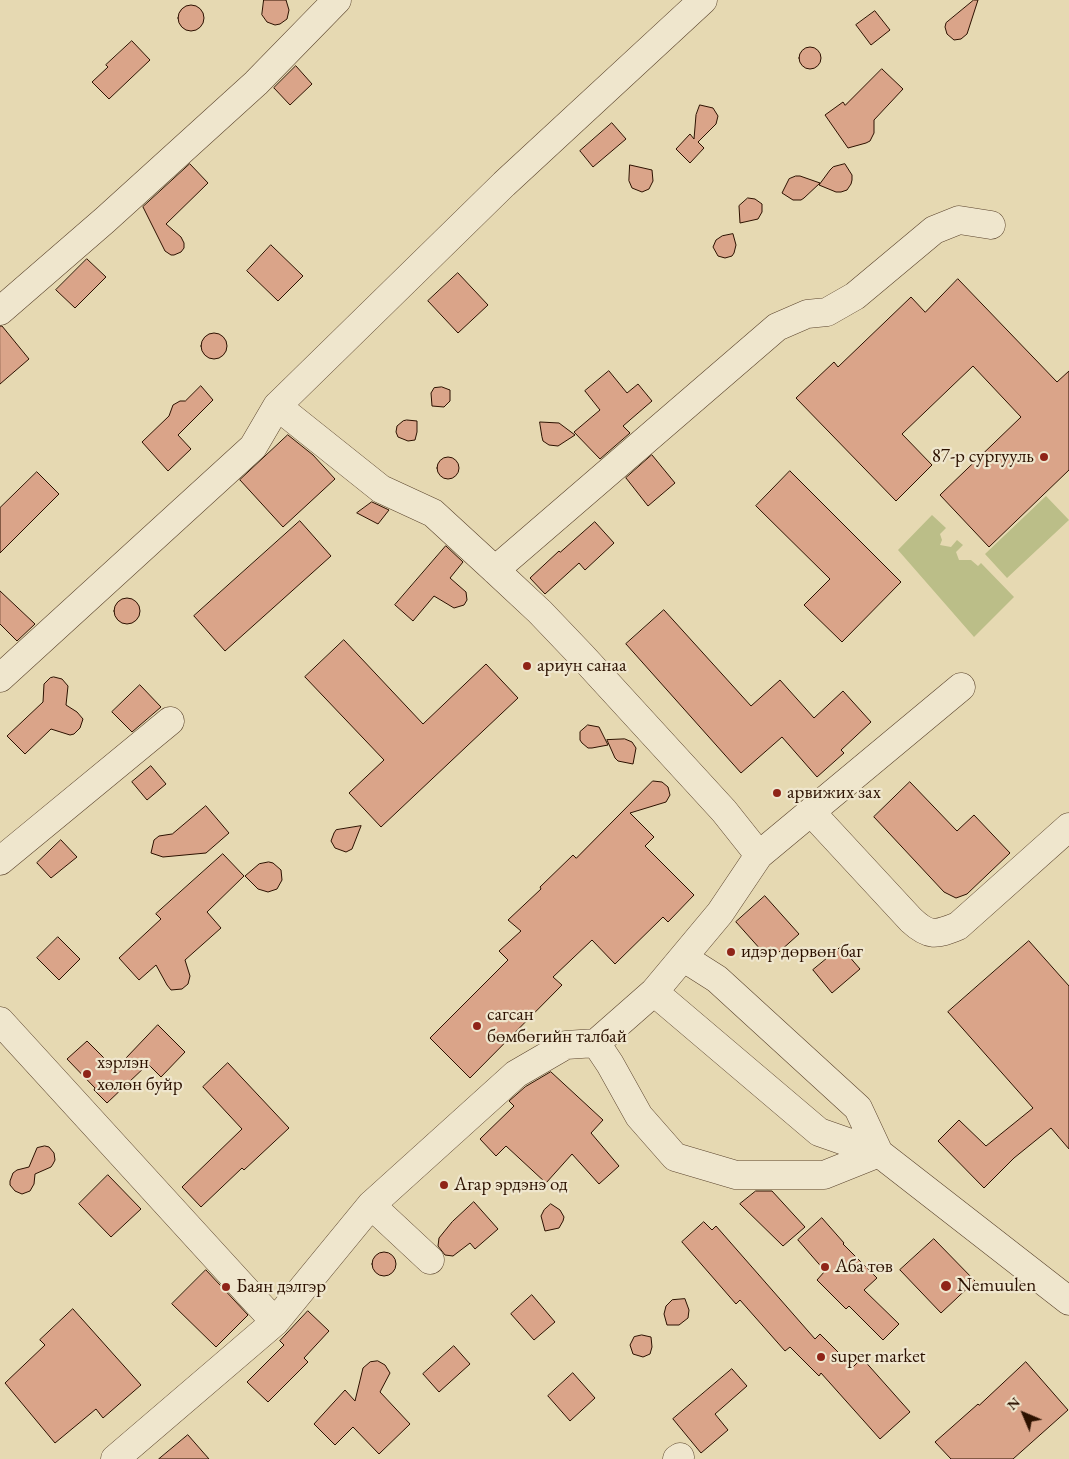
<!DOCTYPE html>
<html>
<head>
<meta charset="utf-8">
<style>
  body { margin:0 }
  #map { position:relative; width:1069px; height:1459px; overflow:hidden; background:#e6d9b2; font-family:"EB Garamond",serif }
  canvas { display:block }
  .north { position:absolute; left:999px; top:1389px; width:50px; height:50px; -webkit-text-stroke:4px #efe6cd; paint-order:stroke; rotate:315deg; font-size:14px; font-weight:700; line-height:20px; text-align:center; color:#2c1100 }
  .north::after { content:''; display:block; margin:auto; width:18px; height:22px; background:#2c1100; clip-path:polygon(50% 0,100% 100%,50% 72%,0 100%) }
</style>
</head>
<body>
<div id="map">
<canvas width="1069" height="1459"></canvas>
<div class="north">N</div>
</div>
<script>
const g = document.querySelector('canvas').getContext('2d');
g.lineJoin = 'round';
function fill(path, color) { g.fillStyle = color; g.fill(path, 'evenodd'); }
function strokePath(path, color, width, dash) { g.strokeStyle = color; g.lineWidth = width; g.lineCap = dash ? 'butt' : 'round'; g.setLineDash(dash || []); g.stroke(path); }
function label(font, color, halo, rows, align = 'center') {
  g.font = font + ' "EB Garamond",serif'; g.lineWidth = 4.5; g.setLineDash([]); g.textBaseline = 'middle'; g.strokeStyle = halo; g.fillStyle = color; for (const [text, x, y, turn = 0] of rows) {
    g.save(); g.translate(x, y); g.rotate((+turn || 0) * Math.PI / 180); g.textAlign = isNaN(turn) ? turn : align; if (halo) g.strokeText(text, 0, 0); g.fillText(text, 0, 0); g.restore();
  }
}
const green = new Path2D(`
  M1046,496l23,24 -62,58 -22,-24z
  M932,515l14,13 -6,6 2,6 -2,5 11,2 6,-7 6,5 -7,7 3,8h12l7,6 3,-3 33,34 -40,40 -76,-87z`);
const building = new Path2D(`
  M264,0h22l3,10 -2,9 -7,5 -5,1 -8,-3 -5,-7z
  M974,0h4l-11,34 -6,5 -7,1 -7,-6 -2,-7 1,-4z
  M178 18a13 13 0 1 1 26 0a13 13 0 1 1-26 0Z
  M875,11l15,19 -19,15 -15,-20z
  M132,41l18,19 -41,39 -17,-17 16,-15 -2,-2z
  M799 58a11 11 0 1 1 22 0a11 11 0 1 1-22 0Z
  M296,66l16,18 -22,21 -16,-17z
  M882,69l21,20 -29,31v13l-4,8 -4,2 -18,5 -23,-33 18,-13 2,3z
  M700,105l13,3 5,8 -2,8 -18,18 6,6 -14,15 -14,-14 14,-15 4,5 2,-24z
  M612,123l14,16 -33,28 -13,-16z
  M190,164l18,19 -42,41 15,13 3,6v5l-3,4 -7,3h-3l-6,-4 -22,-44z
  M845,164l7,11v5l-1,4 -4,6 -6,2h-5l-17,-7 11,-15 3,-3z
  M630,165l22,5 1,11 -4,8 -7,3 -10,-4 -3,-7z
  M796,176h4l20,7 -16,15 -3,2h-8l-11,-7 7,-14z
  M748,198l7,1 7,5v8l-4,7 -18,4 -1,-17z
  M733,234l3,11 -2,8 -2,3 -7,2 -7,-2 -5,-9 3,-7 6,-4z
  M271,245l32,31 -25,25 -31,-30z
  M87,259l19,18 -31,31 -19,-18z
  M458,273l30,32 -30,28 -30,-32z
  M958,279l99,103 12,-11v99l-80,77 -49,-52 81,-78 -48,-51 -71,68 30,31 -36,36 -100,-103 38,-36 4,5 73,-70 14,15z
  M0,326h2l27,33 -29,25z
  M201 346a13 13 0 1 1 26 0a13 13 0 1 1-26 0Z
  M609,371l18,22 11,-9 14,17 -29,25 7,7 -30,26 -26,-27 26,-22 -15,-19z
  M201,386l12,14 -35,35 13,14 -23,22 -26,-29 27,-26 4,-11 7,-4h5z
  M442,387l8,3v11l-6,6 -12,-1 -1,-13 3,-5z
  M407,420l10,1v11l-2,8 -7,1 -10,-4 -2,-5 1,-6 6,-5z
  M540,422l19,1 16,12 -17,11 -9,-1 -6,-4 -1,-4z
  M288,435l25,20 22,24 -52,48 -43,-47z
  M652,455l23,28 -27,23 -22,-28z
  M437 468a11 11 0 1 1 22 0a11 11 0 1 1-22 0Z
  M790,471l111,111 -59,60 -38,-37 26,-26 -74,-73z
  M37,472l22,22 -59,59v-45z
  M372,502l17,8 -11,14 -21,-11z
  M300,521l31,35 -106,95 -31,-35z
  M595,522l19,21 -29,27 -6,-7 -34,31 -15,-16 29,-27 1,1z
  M446,546l17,16 -13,16 16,14 1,8 -3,5 -10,3 -20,-12 -21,25 -18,-16z
  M0,591l35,33 -18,17 -17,-17z
  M114 611a13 13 0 1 1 26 0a13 13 0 1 1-26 0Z
  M664,610l87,96 29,-26 34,38 29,-27 28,31 -30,28 3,3 -27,24 -35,-40 -41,36 -115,-129z
  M344,640l79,84 63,-60 32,34 -137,129 -32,-34 35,-33 -79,-83z
  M54,677l8,2 6,7 -2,19 11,7 6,7 -3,9 -6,6 -4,1 -19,-6 -26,25 -18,-18 36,-34 1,-18 6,-6z
  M140,685l21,22 -29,25 -20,-20z
  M588,725l11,2 9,18 -16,3h-4l-6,-5 -2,-3v-8z
  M625,739l7,3 4,6 -3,16 -15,-3 -3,-3 -8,-18z
  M151,766l15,18 -19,16 -15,-18z
  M653,781l9,1 6,5 2,8 -4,7 -36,11 24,24 -9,9 49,49 -26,27 -5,-5 -48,47 -23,-24 -39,37 9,8 -92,93 -40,-40 78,-78 -9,-9 22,-20 -13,-11 33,-31 -1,-2 33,-32 3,3z
  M910,782l47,49 17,-16 36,38 -43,41 -11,4 -12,-6 -70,-75z
  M206,806l23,27 -23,20 -43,4 -12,-4 3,-13 5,-4 13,-2z
  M361,826l-9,23 -6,3 -11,-4 -4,-7 3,-8 2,-3z
  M61,840l16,17 -26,21 -14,-15z
  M223,854l21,22 -37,36 14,16 -36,32 5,16 -2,8 -6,5 -11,1 -4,-5 -11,-20 -17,15 -20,-22 42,-39 -5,-5z
  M269,862l4,1 8,7 1,10 -5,9 -9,3 -10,-3 -13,-13 14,-12z
  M765,896l34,38 -29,26 -34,-38z
  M58,937l22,22 -21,21 -22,-22z
  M1029,941l40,45v163l-18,-21 -37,30 -30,30 -46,-47 21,-21 27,26 47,-38 -85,-96z
  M841,947l19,22 -28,24 -19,-23z
  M158,1025l27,27 -24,25 -13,-13 -41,39 -13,-13 1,-2 -28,-29 20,-18 28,28z
  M228,1063l61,65 -45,42 -2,-2 -41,39 -19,-20 60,-58 -39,-42z
  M551,1072l52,48 -12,13 28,33 -20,18 -27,-30 -26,29 -40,-37 -10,10 -16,-17 34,-33 -5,-5 16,-14z
  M45,1146l4,1 5,6 1,7 -2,4 -2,3 -16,7 -1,10 -4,7 -8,3 -7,-3 -5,-6v-4l3,-8 4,-3 12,-3 8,-19z
  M108,1175l33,34 -30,28 -32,-33z
  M756,1191h16l33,36 -22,19 -43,-42z
  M474,1202l24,27 -23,20 -5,-6 -17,13 -8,-1 -7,-9 1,-8 13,-16z
  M551,1204l9,6 4,7 -1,4 -4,7 -14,3 -4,-15 3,-6z
  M822,1218l22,25 -1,1 34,34 -13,12 35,34 -16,16 -34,-34 -3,3 -29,-29 8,-9 -27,-31z
  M704,1222l8,8 4,-4 99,113 5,-5 33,33 9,-9 48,54 -30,27 -59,-66 -2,3 -29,-29 -5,4 -45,-51 -4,4 -54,-62z
  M934,1239l41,42 -34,32 -41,-43z
  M372 1264a12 12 0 1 1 24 0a12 12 0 1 1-24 0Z
  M206,1270l42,45 -32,32 -44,-43z
  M532,1295l23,27 -21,18 -23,-26z
  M685,1299l4,11 -1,8 -9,7h-12l-3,-11 2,-8 6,-6z
  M73,1309l68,76 -38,33 -7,-9 -41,34 -50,-60 40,-38 -5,-5z
  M308,1311l21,20 -25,27 4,4 -40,40 -21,-20 37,-37 -4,-4z
  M642,1335l9,2 1,10 -2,7 -7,3 -10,-3 -3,-9 4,-8z
  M454,1346l16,18 -31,28 -16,-18z
  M378,1361l7,4 5,8 -10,19 30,32 -31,30 -26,-27 -18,18 -21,-21 31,-34 10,11 8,-33 7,-6z
  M1026,1362l42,48 -55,49h-62l-16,-17 43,-38 1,1z
  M732,1369l15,17 -32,28 13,16 -27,23 -28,-34z
  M573,1373l22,25 -25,23 -22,-25z
  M188,1435l21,24h-50z`);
const minor = new Path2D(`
  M0,311l105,-91 151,-137 81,-83
  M277,406l104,83 52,24 62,57 45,42 42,44 142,155 35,44
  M495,570l282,-243 30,-13 20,-2 28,-16 79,-66 25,-10 32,5
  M0,678l253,-231 24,-41 227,-222 199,-184
  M811,812l100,108c18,17 25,15 47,6l111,-99
  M0,861l170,-140
  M684,958l33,21 141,129 21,45
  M654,992l165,140 60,21 190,148
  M0,1021l275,301
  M596,1043l14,21 29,52 36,41 61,18h88l55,-22
  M371,1205l59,55
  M115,1459l160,-137 96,-117 145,-131 50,-29 30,-2 58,-51 66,-79 39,-58 202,-168
  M677,1459l3,-2`);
const markers = [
  [1044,457,5,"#8f2418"],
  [527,666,5,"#8f2418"],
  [777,793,5,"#8f2418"],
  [731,952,5,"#8f2418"],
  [477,1026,5,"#8f2418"],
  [87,1074,5,"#8f2418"],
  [444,1185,5,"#8f2418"],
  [825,1267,5,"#8f2418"],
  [946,1286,6,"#8f2418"],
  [226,1287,5,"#8f2418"],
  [821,1357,5,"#8f2418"]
];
const poiNames = [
  ["87-р сургууль",1034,457,"right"],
  ["ариун санаа",537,666],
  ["арвижих зах",787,793],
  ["идэр дөрвөн баг",741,952],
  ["сагсан",487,1015],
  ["бөмбөгийн талбай",487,1037],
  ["хэрлэн",97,1063],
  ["хөлөн буйр",97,1085],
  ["Агар эрдэнэ од",454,1185],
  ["Аба төв",835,1267],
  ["Nemuulen",957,1286],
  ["Баян дэлгэр",236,1287],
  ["super market",831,1357]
];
fill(green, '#bbbe88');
fill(building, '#daa489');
strokePath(building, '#2c1100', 1);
strokePath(minor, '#5a432c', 29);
strokePath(minor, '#efe6cd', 28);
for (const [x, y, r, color] of markers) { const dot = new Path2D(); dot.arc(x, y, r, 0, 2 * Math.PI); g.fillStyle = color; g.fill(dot); strokePath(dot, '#efe6cd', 2); }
label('19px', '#2c1100', '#efe6cd', poiNames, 'left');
</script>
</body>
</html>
